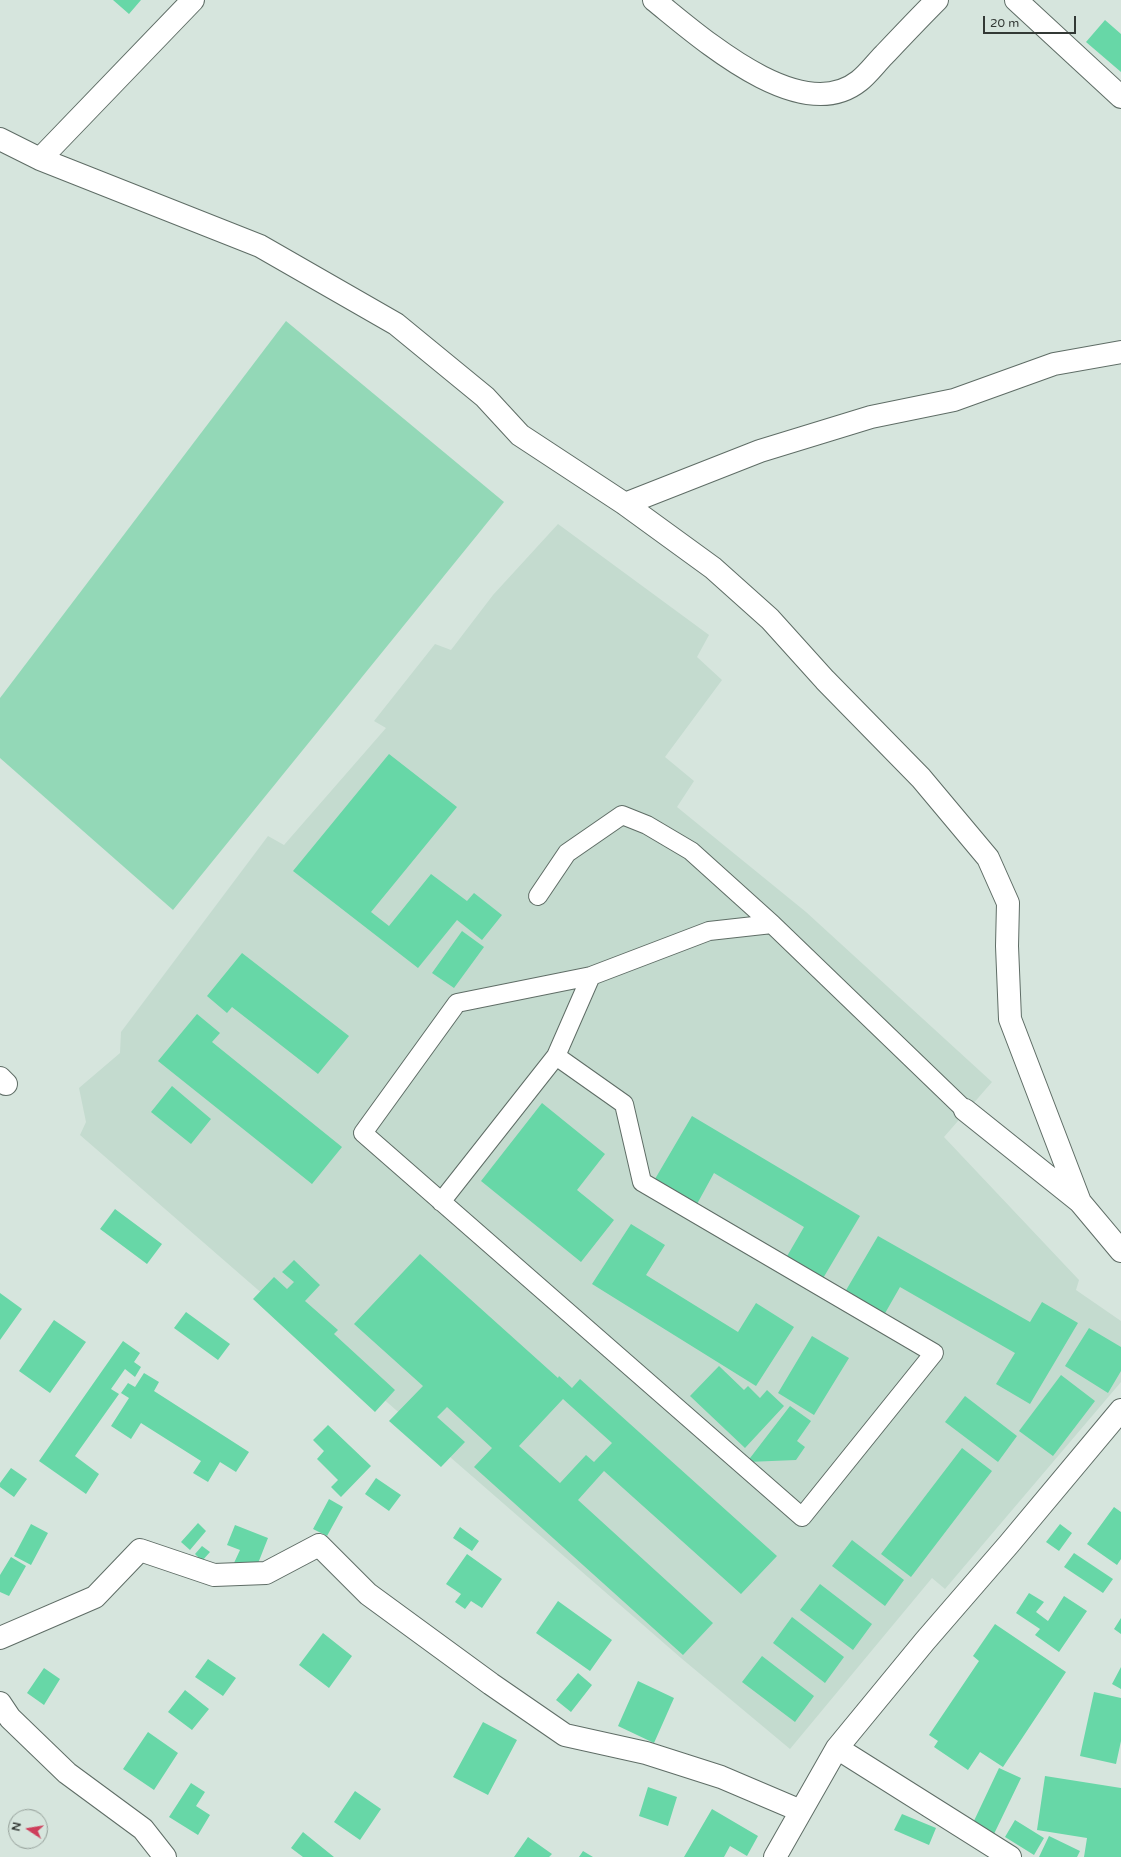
<!DOCTYPE html>
<html>
<head>
<meta charset="utf-8">
<style>
  body { margin:0 }
  #map { position:relative; width:1121px; height:1857px; overflow:hidden; background:#d6e5dd; font-family:"Varela Round",sans-serif }
  canvas { display:block }
  .north { position:absolute; left:8px; top:1809px; width:40px; height:40px; box-sizing:border-box; background:#d6e5dd; border:1px solid #95a09a; border-radius:50%; rotate:282deg; font-size:11px; font-weight:700; line-height:16px; text-align:center; color:#333935 }
  .north::after { content:''; display:block; margin:auto; width:14px; height:18px; background:#ce3e5b; clip-path:polygon(50% 0,100% 100%,50% 72%,0 100%) }
  .scale { position:absolute; left:983px; top:16px; width:93px; height:18px; box-sizing:border-box; border:2px solid #333935; border-top:0; padding-left:5px; font-size:12px; line-height:14px; white-space:nowrap; color:#333935; -webkit-text-stroke:3px #d6e5dd; paint-order:stroke }
</style>
</head>
<body>
<div id="map">
<canvas width="1121" height="1857"></canvas>
<div class="north">N</div>
<div class="scale">20 m</div>
</div>
<script>
const g = document.querySelector('canvas').getContext('2d');
g.lineJoin = 'round';
function fill(path, color) { g.fillStyle = color; g.fill(path, 'evenodd'); }
function strokePath(path, color, width, dash) { g.strokeStyle = color; g.lineWidth = width; g.lineCap = dash ? 'butt' : 'round'; g.setLineDash(dash || []); g.stroke(path); }
const built = new Path2D(`
  M558,524l151,111 -12,22 25,23 -57,77 29,24 -17,26 129,105 186,170 -48,55 135,143 -3,10 45,31v61l-176,207 -13,-11 -142,171 -109,-91 -601,-523 6,-13 -7,-34 41,-35 1,-21 147,-196 16,9 102,-117 -12,-7 61,-77 16,6 42,-55z`);
const green = new Path2D(`
  M286,321l218,181 -331,408 -173,-152v-60z`);
const building = new Path2D(`
  M113,0h28l-12,14z
  M1105,20l16,14v38l-35,-30z
  M389,754l68,53 -86,105 18,14 42,-52 36,27 7,-8 28,22 -20,25 -25,-20 -39,48 -125,-97z
  M462,931l22,16 -30,41 -22,-15z
  M242,953l107,83 -31,38 -86,-67 -5,6 -20,-17z
  M197,1014l23,19 -8,9 130,105 -30,37 -154,-123z
  M172,1086l39,33 -20,25 -40,-32z
  M542,1103l63,51 -28,36 37,30 -33,42 -100,-81z
  M692,1116l168,100 -38,64 -36,-22 18,-31 -90,-54 -17,31 -42,-25z
  M115,1209l47,35 -15,20 -47,-35z
  M631,1224l34,21 -19,30 92,57 18,-29 38,24 -38,59 -164,-102z
  M878,1236l152,86 12,-20 36,21 -48,81 -34,-20 19,-31 -115,-66 -16,28 -39,-23z
  M420,1254l138,124 1,-2 13,12 8,-9 197,177 -36,38 -137,-123 -26,29 135,123 -30,32 -209,-188 18,-19 -45,-41 -10,10 28,25 -24,25 -52,-46 34,-35 -69,-62zM563,1399l49,44 -18,19 -8,-7 -26,28 -41,-37z
  M294,1260l26,25 -15,16 33,29 -4,4 61,56 -20,22 -122,-113 21,-22 13,12 7,-7 -12,-10z
  M0,1293l22,16 -22,31z
  M186,1312l44,32 -12,16 -44,-32z
  M54,1320l32,22 -36,51 -31,-22z
  M1089,1328l32,19v24l-13,22 -43,-27z
  M812,1336l37,22 -35,57 -36,-22z
  M123,1341l17,12 -6,9 7,5 -6,10 -10,-8 -14,20 8,5 -44,62 24,18 -13,20 -47,-33z
  M719,1366l25,24 4,-4 12,12 7,-8 17,16 -39,42 -55,-52z
  M144,1373l15,9 -5,9 95,61 -13,20 -16,-10 -12,20 -15,-9 8,-12 -60,-38 -10,16 -20,-13 18,-28 -8,-5 7,-10 7,4z
  M1061,1375l34,26 -42,55 -34,-25z
  M965,1396l52,40 -19,26 -53,-40z
  M790,1406l21,15 -14,20 8,6 -9,13 -49,2z
  M328,1425l43,41 -30,31 -10,-10 7,-7 -21,-21 7,-8 -11,-11z
  M962,1448l30,23 -81,106 -30,-23z
  M11,1468l16,11 -13,18 -14,-10v-4z
  M376,1478l25,17 -12,16 -24,-17z
  M329,1499l14,8 -16,29 -14,-7z
  M1114,1507l7,5v47l-4,6 -30,-21z
  M198,1523l8,8 -16,19 -9,-8z
  M31,1524l17,9 -17,32 -17,-9z
  M1060,1524l12,9 -13,18 -13,-9z
  M235,1525l33,13 -13,33 -21,-8 6,-13 -13,-5z
  M460,1527l19,14 -7,10 -19,-13z
  M852,1540l52,40 -19,26 -53,-40z
  M202,1546l8,6 -8,9 -7,-7z
  M1074,1553l39,26 -10,14 -39,-26z
  M467,1554l35,25 -20,29 -11,-7 -6,8 -10,-7 6,-8 -15,-10z
  M11,1557l15,9 -17,30 -9,-4v-17z
  M820,1584l52,40 -19,26 -53,-40z
  M1029,1593l15,9 -8,10 12,9 16,-25 23,15 -28,41 -24,-17 5,-6 -24,-16z
  M558,1601l54,39 -22,31 -54,-38z
  M792,1617l52,40 -19,26 -52,-40z
  M1121,1618v16l-7,-5z
  M995,1624l71,48 -63,95 -23,-15 -12,18 -34,-23 4,-6 -9,-6 50,-74 -6,-5z
  M323,1633l29,23 -23,32 -30,-23z
  M762,1656l52,40 -19,26 -53,-40z
  M208,1659l28,19 -13,18 -28,-19z
  M1121,1667v22l-9,-5z
  M44,1668l16,11 -16,26 -17,-12z
  M578,1673l14,12 -21,27 -15,-12z
  M638,1681l36,17 -20,45 -36,-17z
  M185,1690l24,19 -17,21 -24,-18z
  M1094,1692l27,6v43l-5,23 -36,-8z
  M483,1722l34,18 -29,55 -35,-18z
  M148,1732l30,21 -24,37 -31,-21z
  M999,1768l22,10 -28,58 -21,-11z
  M1045,1776l76,12v69h-37l3,-19 -50,-8z
  M191,1783l14,9 -9,14 14,9 -12,20 -29,-18z
  M648,1787l29,10 -9,29 -29,-10z
  M355,1791l26,18 -21,31 -26,-18z
  M712,1809l46,27 -11,20 -17,-10 -6,11h-40z
  M902,1814l34,14 -7,17 -35,-15z
  M1015,1820l29,18 -10,17 -29,-18z
  M303,1832l31,25h-31l-12,-9z
  M1049,1836l31,15 -3,6h-38z
  M528,1837l24,17 -3,3h-35z
  M583,1851l10,6h-14z`);
const service = new Path2D(`
  M538,896l29,-43 55,-38 25,10 44,26 81,73 193,186
  M591,976l-35,80 68,48 18,78 292,171 -132,164 -439,-384 94,-130 134,-27 118,-45 63,-7
  M441,1202l115,-146`);
const minor = new Path2D(`
  M654,0c44,35 146,128 205,81 9,-7 17,-18 25,-26 18,-19 35,-37 53,-55
  M1016,0l105,97
  M0,139l40,20 220,87 136,78 89,73 35,38 105,69 88,64 57,51 55,61 96,98 67,80 20,45 -1,43 3,73 70,183
  M40,159l153,-159
  M625,504l135,-53 111,-34 83,-17 100,-36 67,-12
  M0,1078l6,6
  M965,1110l115,92 41,49
  M0,1638l95,-41 45,-47 74,25 52,-2 53,-28 49,49 123,90 74,51 81,18 75,24 80,34
  M0,1703l10,15 57,55 76,56 22,28
  M837,1748l173,109
  M775,1857l62,-109 88,-107 84,-97 112,-134`);
fill(built, '#c4dbcf');
fill(green, '#93d8b7');
fill(building, '#67d7a7');
strokePath(service, '#5f6d66', 20);
strokePath(minor, '#5f6d66', 24);
strokePath(service, '#fff', 18);
strokePath(minor, '#fff', 22);
</script>
</body>
</html>
